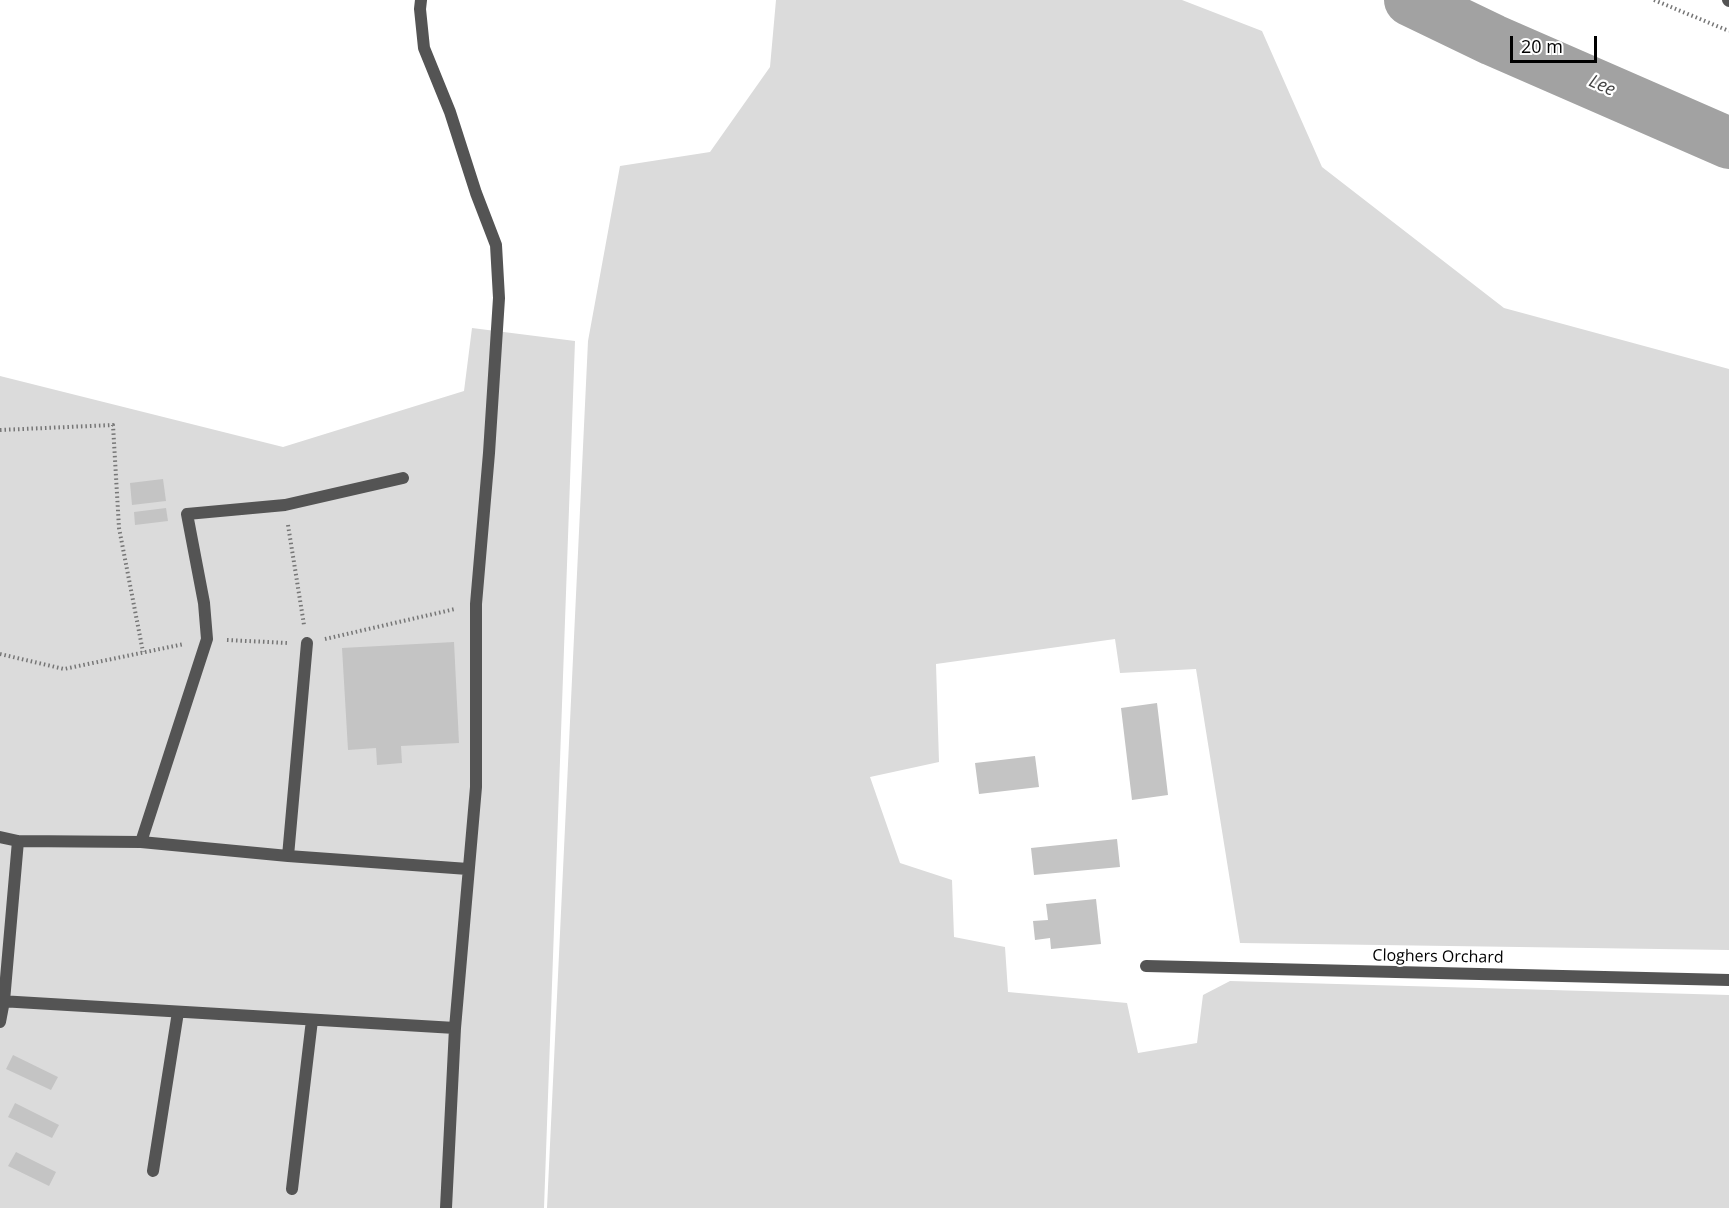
<!DOCTYPE html>
<html>
<head>
<meta charset="utf-8">
<style>
  body { margin:0 }
  #map { position:relative; width:1729px; height:1208px; overflow:hidden; background:#fff; font-family:"Open Sans",sans-serif }
  canvas { display:block }
  .scale { position:absolute; left:1510px; top:36px; width:87px; height:27px; box-sizing:border-box; border:3px solid #000; border-top:0; padding-left:8px; font-size:18px; line-height:21px; white-space:nowrap; color:#000; -webkit-text-stroke:4px #fff; paint-order:stroke }
</style>
</head>
<body>
<div id="map">
<canvas width="1729" height="1208"></canvas>
<div class="scale">20 m</div>
</div>
<script>
const ctx = document.querySelector('canvas').getContext('2d');
ctx.lineJoin = 'round';
function fill(path, color) { ctx.fillStyle = color; ctx.fill(path, 'evenodd'); }
const poly = rows => new Path2D(rows.map(r => 'M' + r).join(''));
function stroke(path, color, width, dash) { ctx.strokeStyle = color; ctx.lineWidth = width; ctx.lineCap = dash ? 'butt' : 'round'; ctx.setLineDash(dash || []); ctx.stroke(path); }
function drawText(font, color, halo, rows, align = 'center') {
  ctx.font = font + ' "Open Sans",sans-serif'; ctx.lineWidth = 4.5; ctx.setLineDash([]); ctx.textBaseline = 'middle'; ctx.strokeStyle = halo; ctx.fillStyle = color; for (const [text, x, y, turn = 0] of rows) {
    ctx.save(); ctx.translate(x, y); ctx.rotate((+turn || 0) * Math.PI / 180); ctx.textAlign = isNaN(turn) ? turn : align; if (halo) ctx.strokeText(text, 0, 0); ctx.fillText(text, 0, 0); ctx.restore();
  }
}
fill(poly([
  [776,0,1182,0,1262,31,1322,167,1504,308,1729,369,1729,950,1240,943,1196,669,1120,673,1115,639,936,664,939,762,870,777,900,863,952,880,954,937,1005,947,1008,992,1127,1003,1138,1053,1197,1043,1203,995,1230,981,1729,995,1729,1208,547,1208,588,341,620,166,710,152,770,67],
  [472,328,575,341,544,1208,0,1208,0,376,283,447,464,391]
]), '#dbdbdb');
stroke(poly([
  [1410,0,1493,40,1729,143]
]), '#a2a2a2', 52);
fill(poly([
  [163,479,166,501,132,505,130,483],
  [166,508,168,521,135,525,134,512],
  [454,642,459,743,401,746,402,763,377,765,376,748,348,750,342,648],
  [1157,703,1168,795,1132,800,1121,708],
  [1035,756,1039,787,979,794,975,763],
  [1117,839,1120,867,1034,875,1031,848],
  [1096,899,1101,944,1051,949,1050,938,1035,940,1033,921,1048,920,1046,904],
  [13,1055,58,1077,51,1090,6,1069],
  [15,1103,59,1125,52,1138,8,1117],
  [16,1152,56,1172,49,1186,8,1166]
]), '#c4c4c4');
stroke(poly([
  [1654,0,1729,31],
  [0,430,113,425,119,528,143,652],
  [288,525,304,625],
  [325,639,455,609],
  [227,640,288,643],
  [0,654,64,669,184,644]
]), '#767676', 4, [1.5, 3]);
stroke(poly([
  [421,0,420,9,424,48,450,112,476,193,496,245,499,298,489,453,476,604,476,787,455,1028,446,1208],
  [0,837,18,841,141,842,288,856,468,869],
  [141,842,207,639,204,603,187,514,285,505,403,478],
  [288,856,307,643],
  [0,1001,455,1028],
  [0,1022,4,1001,18,841],
  [153,1171,178,1012],
  [292,1189,312,1020]
]), '#545454', 12);
stroke(poly([
  [1728,0,1729,1],
  [1146,966,1729,980]
]), '#545454', 12);
drawText('16px', '#000', '#fff', [
  ["Cloghers Orchard",1438,957,1]
]);
drawText('italic 18px', '#434343', '#fff', [
  ["Lee",1602,86,24]
]);
</script>
</body>
</html>
